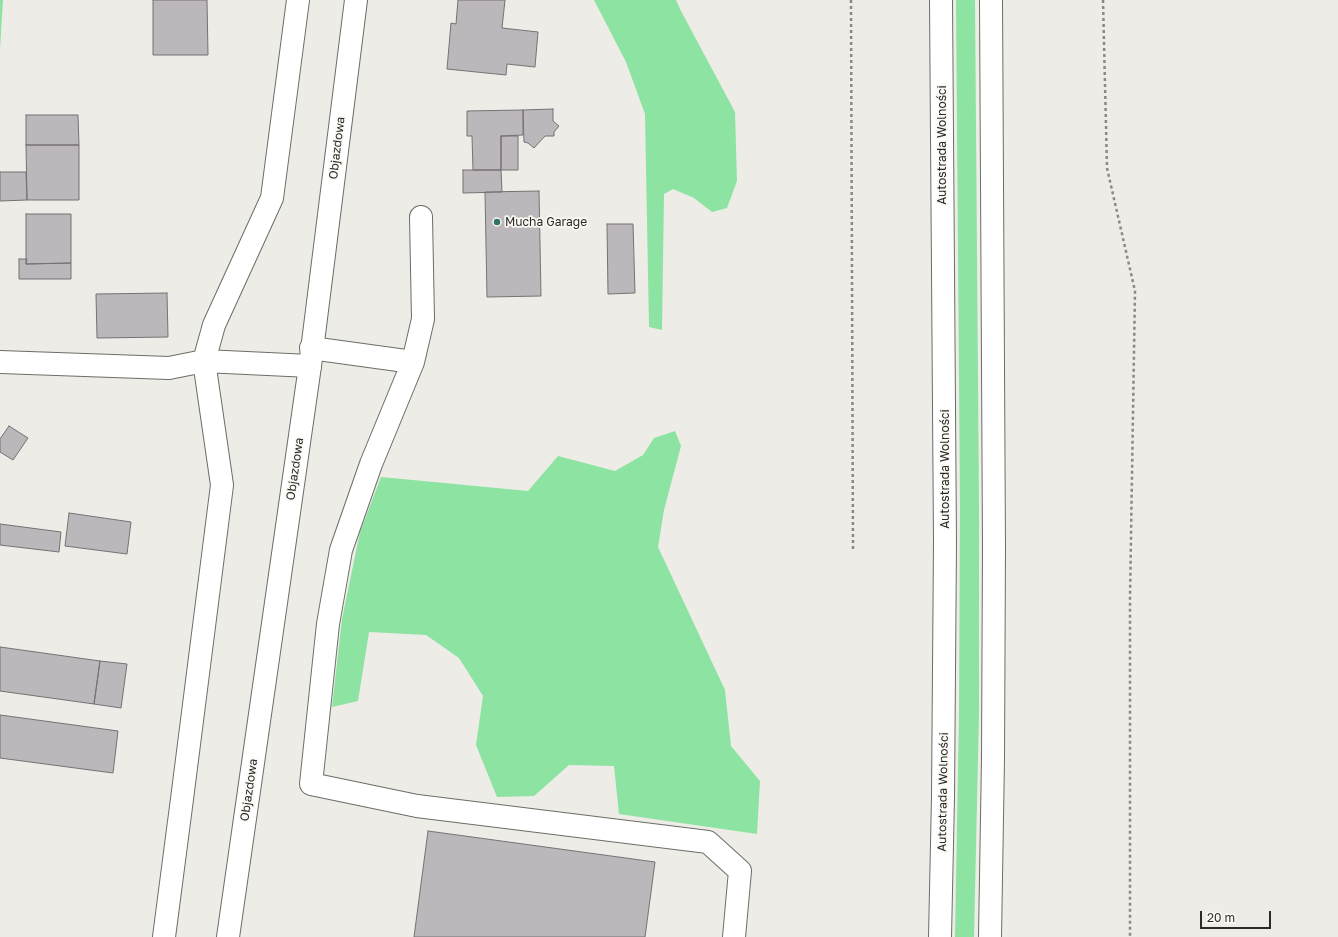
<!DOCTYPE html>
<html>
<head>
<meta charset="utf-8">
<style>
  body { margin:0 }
  #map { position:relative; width:1338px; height:937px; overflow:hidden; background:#edece6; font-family:"Golos Text",sans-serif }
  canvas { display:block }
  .scale { position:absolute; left:1200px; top:911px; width:71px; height:18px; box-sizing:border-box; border:2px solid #2b2a28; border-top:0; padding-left:5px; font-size:12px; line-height:14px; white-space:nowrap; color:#2b2a28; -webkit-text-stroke:3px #faf9f3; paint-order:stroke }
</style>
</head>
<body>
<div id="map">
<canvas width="1338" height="937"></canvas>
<div class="scale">20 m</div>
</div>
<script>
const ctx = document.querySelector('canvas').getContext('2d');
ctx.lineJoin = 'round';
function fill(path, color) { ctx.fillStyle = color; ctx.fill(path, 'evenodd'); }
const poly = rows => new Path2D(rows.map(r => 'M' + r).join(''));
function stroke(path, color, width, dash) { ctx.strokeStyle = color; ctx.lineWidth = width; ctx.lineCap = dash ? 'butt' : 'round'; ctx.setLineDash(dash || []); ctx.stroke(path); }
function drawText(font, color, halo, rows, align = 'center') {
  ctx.font = font + ' "Golos Text",sans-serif'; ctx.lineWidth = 3.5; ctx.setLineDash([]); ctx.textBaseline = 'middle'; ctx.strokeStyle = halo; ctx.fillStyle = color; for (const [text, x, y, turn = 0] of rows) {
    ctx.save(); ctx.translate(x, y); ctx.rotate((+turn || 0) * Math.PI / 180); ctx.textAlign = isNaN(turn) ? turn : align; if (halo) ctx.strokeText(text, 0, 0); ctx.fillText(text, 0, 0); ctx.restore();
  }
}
fill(poly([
  [0,0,3,0,0,49],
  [594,0,676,0,681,11,735,112,737,181,727,208,712,212,694,198,673,189,664,194,662,330,649,327,645,114,626,62],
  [956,0,975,0,979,506,979,713,974,937,955,937,959,714,960,507],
  [675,431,681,446,664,510,658,547,725,690,731,746,760,781,757,834,619,814,614,766,569,765,534,796,497,797,476,745,483,696,459,658,426,635,369,632,358,701,332,707,342,619,360,532,381,477,528,491,558,456,615,471,643,455,654,438]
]), '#8de3a2');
const building = poly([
  [153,0,207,0,208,55,153,55,153,0],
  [458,0,505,0,502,28,538,32,535,67,507,64,506,75,447,69,451,23,456,24,458,0],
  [553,109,553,121,559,126,554,132,554,136,545,136,534,148,528,143,524,142,523,110,553,109],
  [523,110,523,135,501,136,501,170,473,170,472,136,467,136,467,111,523,110],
  [26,115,78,115,79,145,26,145,26,115],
  [501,136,518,136,518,170,501,170,501,136],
  [26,145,79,145,79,200,27,200,26,145],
  [463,170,501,170,502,192,463,193,463,170],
  [0,172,26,172,27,200,0,201,0,172],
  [539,191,541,296,487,297,485,192,539,191],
  [26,214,71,214,71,263,26,264,26,214],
  [607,224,633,224,635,293,608,294,607,224],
  [19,259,27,259,26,264,71,263,71,279,19,279,19,259],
  [167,293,168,337,97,338,96,294,167,293],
  [9,426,28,438,13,460,0,452,0,439,9,426],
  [69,513,131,522,127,554,65,546,69,513],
  [0,524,61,532,59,552,0,545,0,524],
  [0,647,100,661,94,704,0,691,0,647],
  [100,661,127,664,121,708,94,704,100,661],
  [0,715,118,731,113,773,0,758,0,715],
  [428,831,655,862,645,937,414,937,428,831]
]);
fill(building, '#bcb7bb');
stroke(building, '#767174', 1);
const minor = poly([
  [311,348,413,362,371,464,341,550,328,624,311,784,417,806,708,842,740,871,734,937],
  [0,362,169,368,204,361,214,325,272,198,298,0],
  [413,362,423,319,421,217],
  [164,937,182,799,222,485,204,361,310,366]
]);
const major = poly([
  [228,937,310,366,356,0]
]);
const highway = poly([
  [940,937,943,797,945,542,941,0],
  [990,937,993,758,994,547,991,0]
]);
stroke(minor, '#6d6d67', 24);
stroke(major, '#6d6d67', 24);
stroke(highway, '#6d6d67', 24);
stroke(poly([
  [851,0,853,552],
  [1103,0,1107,168,1135,291,1130,598,1130,937]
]), '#8a8985', 2.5, [3, 3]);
stroke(minor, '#fff', 22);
stroke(major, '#fff', 22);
stroke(highway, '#fff', 22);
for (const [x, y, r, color] of [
  [497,222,4,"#317465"]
]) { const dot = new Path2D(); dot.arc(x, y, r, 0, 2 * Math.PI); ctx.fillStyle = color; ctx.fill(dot); stroke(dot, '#faf9f3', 1.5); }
drawText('12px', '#2b2a28', '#faf9f3', [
  ["Autostrada Wolności",942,145,-90],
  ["Objazdowa",337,148,-83],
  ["Objazdowa",295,469,-82],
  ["Autostrada Wolności",945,469,-90],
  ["Objazdowa",249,790,-82],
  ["Autostrada Wolności",943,792,-89]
]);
drawText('12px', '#2b2a28', '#faf9f3', [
  ["Mucha Garage",505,222]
], 'left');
</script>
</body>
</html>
